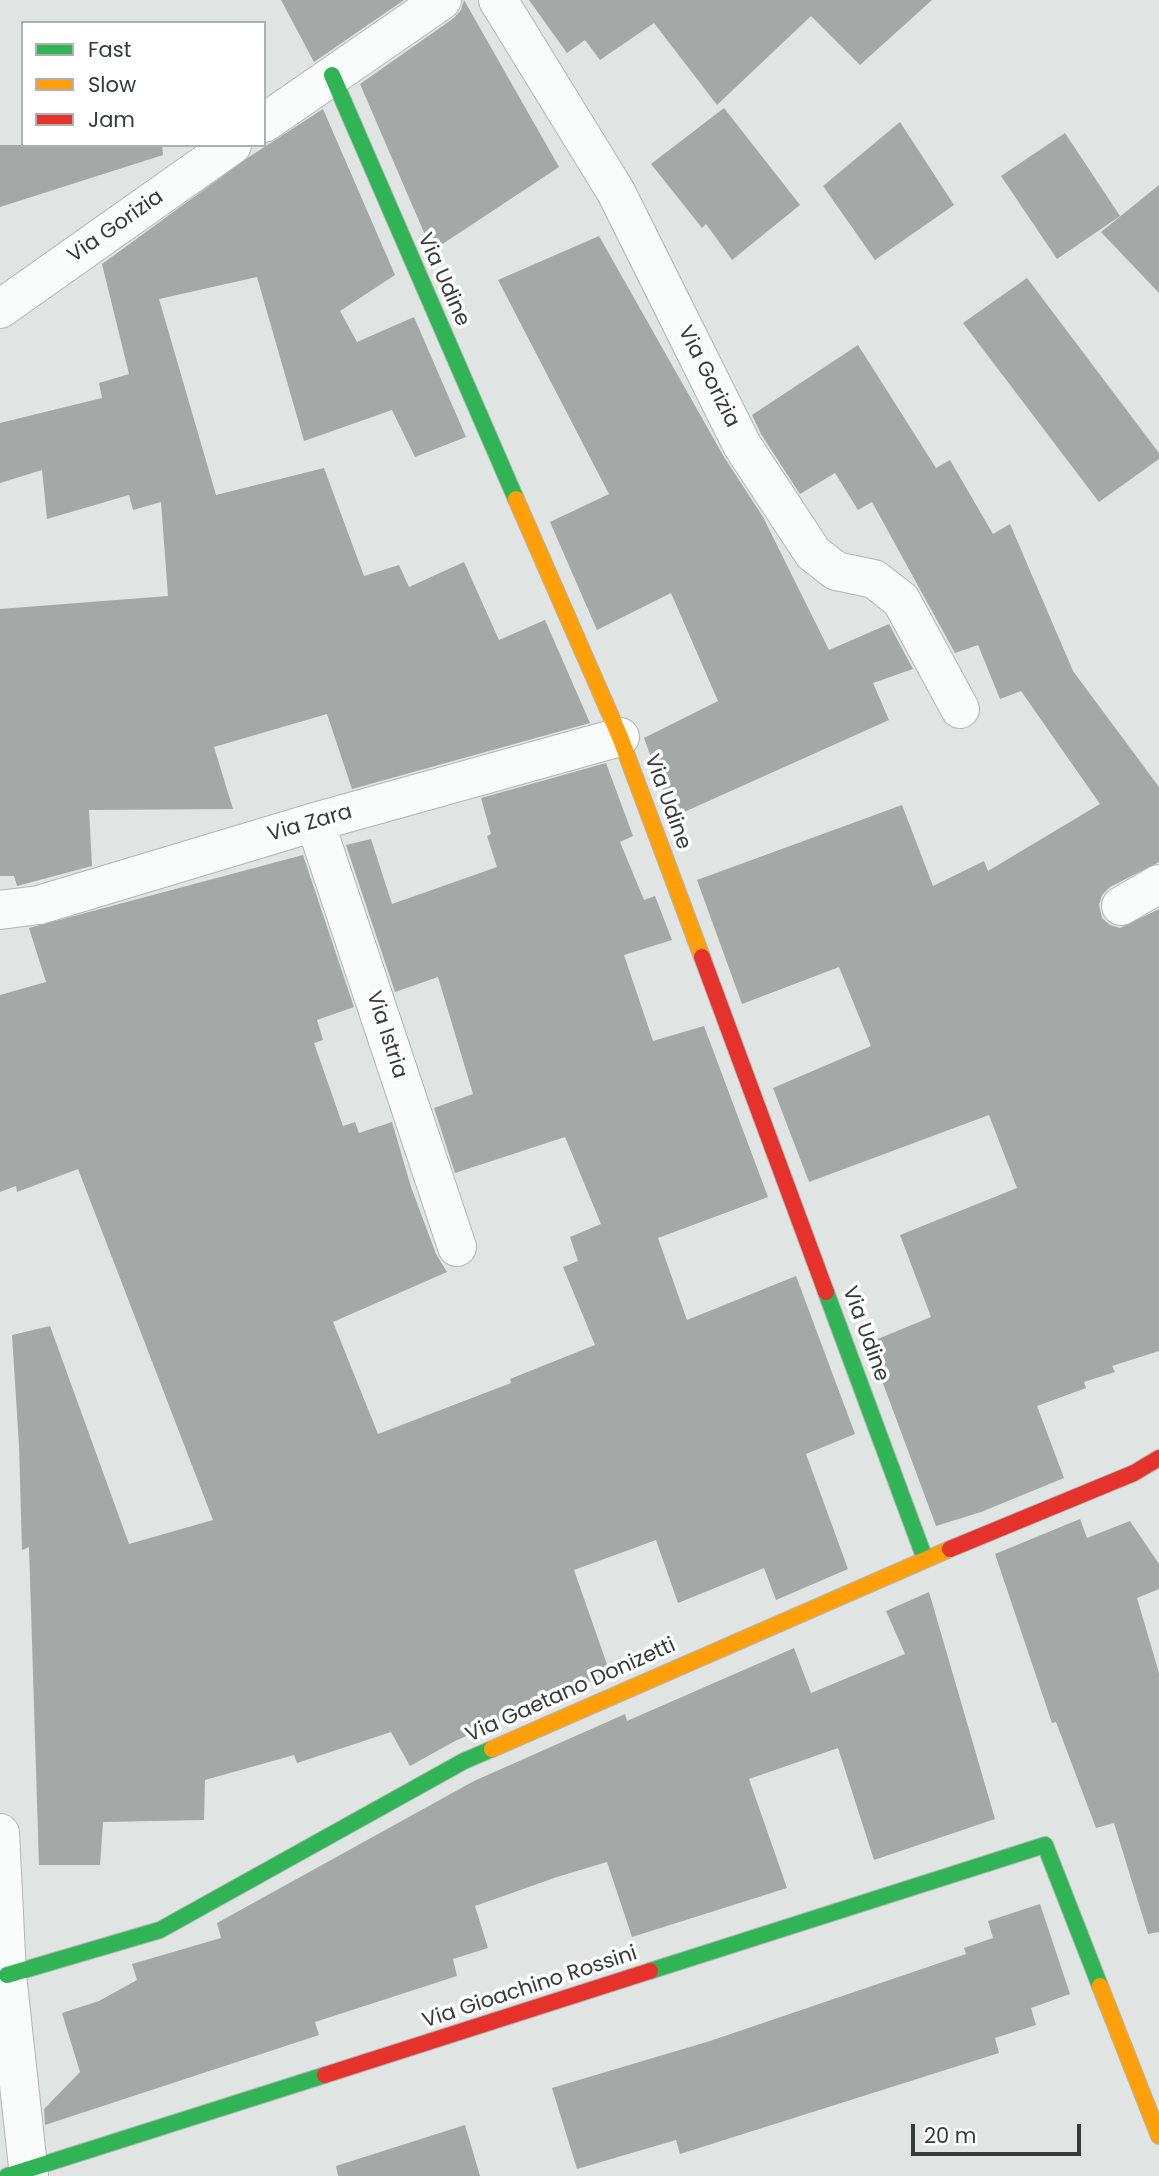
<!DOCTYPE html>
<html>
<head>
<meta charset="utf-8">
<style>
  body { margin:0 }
  #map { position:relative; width:1159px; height:2176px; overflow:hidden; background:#e0e4e2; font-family:Poppins,sans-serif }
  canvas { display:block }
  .legend { position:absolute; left:21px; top:21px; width:245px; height:126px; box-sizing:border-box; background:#fff; border:2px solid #afb0af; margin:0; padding:9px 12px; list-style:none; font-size:21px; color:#363a38 }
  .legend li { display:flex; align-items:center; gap:14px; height:35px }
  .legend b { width:35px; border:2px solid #afb0af }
  .scale { position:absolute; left:911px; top:2124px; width:170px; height:32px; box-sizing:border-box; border:4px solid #363a38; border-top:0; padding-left:9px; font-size:21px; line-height:24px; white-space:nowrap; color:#363a38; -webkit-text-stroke:5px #fff; paint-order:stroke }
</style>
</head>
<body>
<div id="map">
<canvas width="1159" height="2176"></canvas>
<ul class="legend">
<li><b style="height:9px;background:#30b455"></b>Fast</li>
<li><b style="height:9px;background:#ff9f0a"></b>Slow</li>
<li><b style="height:9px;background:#e5322d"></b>Jam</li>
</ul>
<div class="scale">20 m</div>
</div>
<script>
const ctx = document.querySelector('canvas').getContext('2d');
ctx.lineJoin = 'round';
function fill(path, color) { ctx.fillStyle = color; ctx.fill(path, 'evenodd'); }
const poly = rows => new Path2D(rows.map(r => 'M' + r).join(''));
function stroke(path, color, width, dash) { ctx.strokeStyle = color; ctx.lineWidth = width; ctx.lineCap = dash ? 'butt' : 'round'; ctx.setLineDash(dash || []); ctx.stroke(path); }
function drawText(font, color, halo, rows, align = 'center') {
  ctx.font = font + ' Poppins,sans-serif'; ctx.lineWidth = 7; ctx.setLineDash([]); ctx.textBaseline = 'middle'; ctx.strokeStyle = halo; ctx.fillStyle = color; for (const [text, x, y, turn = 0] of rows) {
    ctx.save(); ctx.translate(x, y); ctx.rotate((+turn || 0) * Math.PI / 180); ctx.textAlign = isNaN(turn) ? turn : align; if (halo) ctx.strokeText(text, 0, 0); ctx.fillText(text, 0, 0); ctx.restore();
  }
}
fill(poly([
  [281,0,404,0,314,62],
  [464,0,559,167,432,251,360,84,454,18,461,10],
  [529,0,932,0,860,65,811,16,717,105,654,23,600,60,585,40,567,53],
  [724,108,800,205,732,260,706,224,702,228,651,164],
  [323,109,395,275,340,311,357,342,414,317,466,437,415,457,392,410,304,441,257,277,159,299,216,495,324,468,364,576,399,565,409,587,464,562,499,640,545,620,590,723,352,789,327,714,214,747,233,809,89,810,92,866,17,886,14,876,0,876,0,609,168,596,161,502,133,510,129,495,47,519,42,470,0,483,0,423,102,398,99,383,129,374,102,264,249,157],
  [900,122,954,205,875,260,823,186],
  [1065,133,1120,216,1057,259,1001,176],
  [0,145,162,145,163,155,0,207],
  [1159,185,1159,293,1101,232],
  [599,236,724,457,763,517,829,650,889,624,913,669,873,683,889,720,673,817,644,738,718,701,671,593,597,630,550,522,609,494,498,280],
  [1027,278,1159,453,1159,459,1099,502,963,323],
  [858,345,936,468,950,460,993,534,1010,524,1073,671,1159,787,1159,862,1110,887,1102,895,1099,905,1102,918,1110,925,1120,928,1159,909,1159,1351,1112,1366,1115,1372,1084,1382,1086,1388,1037,1406,1064,1478,981,1512,936,1526,868,1343,931,1317,900,1235,1017,1188,989,1115,809,1182,773,1088,871,1046,839,967,742,1004,697,880,902,805,933,886,984,861,988,871,1100,804,1021,691,1000,699,978,645,955,653,872,502,858,510,835,473,800,494,761,434,752,415],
  [606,763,633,836,620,842,644,900,655,896,672,940,624,955,653,1041,704,1026,768,1197,658,1238,687,1320,796,1276,855,1434,806,1454,848,1569,776,1600,764,1568,678,1603,656,1540,574,1570,610,1673,455,1741,410,1766,391,1732,297,1763,294,1755,205,1780,204,1820,103,1822,100,1865,39,1865,29,1547,22,1550,19,1445,12,1335,50,1326,129,1544,213,1520,78,1169,17,1192,16,1186,0,1192,0,995,46,982,29,928,303,855,354,1007,317,1020,323,1040,314,1043,343,1126,355,1122,359,1133,392,1122,411,1187,436,1254,447,1272,333,1322,378,1434,511,1383,510,1379,595,1345,563,1267,578,1261,570,1237,601,1224,565,1137,455,1173,434,1108,473,1094,438,977,395,992,346,845,371,839,392,904,497,867,487,836,491,834,481,798],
  [1080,1519,1087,1538,1130,1521,1159,1564,1159,1589,1137,1598,1159,1673,1159,1932,1148,1934,1114,1823,1096,1828,1056,1722,1052,1723,995,1554],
  [929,1592,995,1819,874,1860,838,1748,749,1779,787,1888,632,1937,607,1862,557,1877,475,1906,488,1948,453,1959,457,1976,315,2022,319,2035,45,2125,44,2109,80,2072,62,2013,99,2001,137,1980,132,1964,221,1938,217,1923,474,1781,625,1714,627,1721,794,1648,811,1693,905,1654,886,1611],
  [1040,1904,1070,1994,1031,2008,1036,2025,995,2038,999,2053,680,2154,676,2140,577,2169,552,2088,710,2041,966,1954,964,1948,993,1938,988,1921],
  [465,2125,480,2176,338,2176,336,2166]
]), '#a4a8a6');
const street = poly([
  [498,0,616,192,742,445,813,553,836,571,874,579,901,600,960,709],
  [264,123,442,0],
  [0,309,232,145],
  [315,822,457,1247],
  [1121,906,1159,884],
  [0,910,39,905,315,822,620,737],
  [0,1833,7,1975,29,2176]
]);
const fast = poly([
  [332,75,516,499],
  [826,1292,925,1559],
  [650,1971,1045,1845,1100,1986],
  [7,1975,160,1930,464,1761,492,1749],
  [7,2176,325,2075]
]);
const slow = poly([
  [516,499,620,737,702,957],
  [492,1749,950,1549],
  [1100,1986,1159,2136]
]);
const jam = poly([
  [702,957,826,1292],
  [950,1549,1134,1473,1159,1458],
  [325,2075,650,1971]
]);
stroke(street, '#b1b5b3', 40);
stroke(fast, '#b1b5b3', 18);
stroke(slow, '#b1b5b3', 18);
stroke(jam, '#b1b5b3', 18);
stroke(street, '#fafbfb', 38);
stroke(fast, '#30b455', 16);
stroke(slow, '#ff9f0a', 16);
stroke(jam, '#e5322d', 16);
drawText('21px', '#363a38', '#fff', [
  ["Via Gorizia",116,227,-35],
  ["Via Udine",443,280,66],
  ["Via Gorizia",708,377,63],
  ["Via Udine",667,802,70],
  ["Via Zara",310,824,-16],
  ["Via Istria",386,1035,72],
  ["Via Udine",865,1334,70],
  ["Via Gaetano Donizetti",571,1691,-24],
  ["Via Gioachino Rossini",530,1988,-18]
]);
</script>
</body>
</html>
